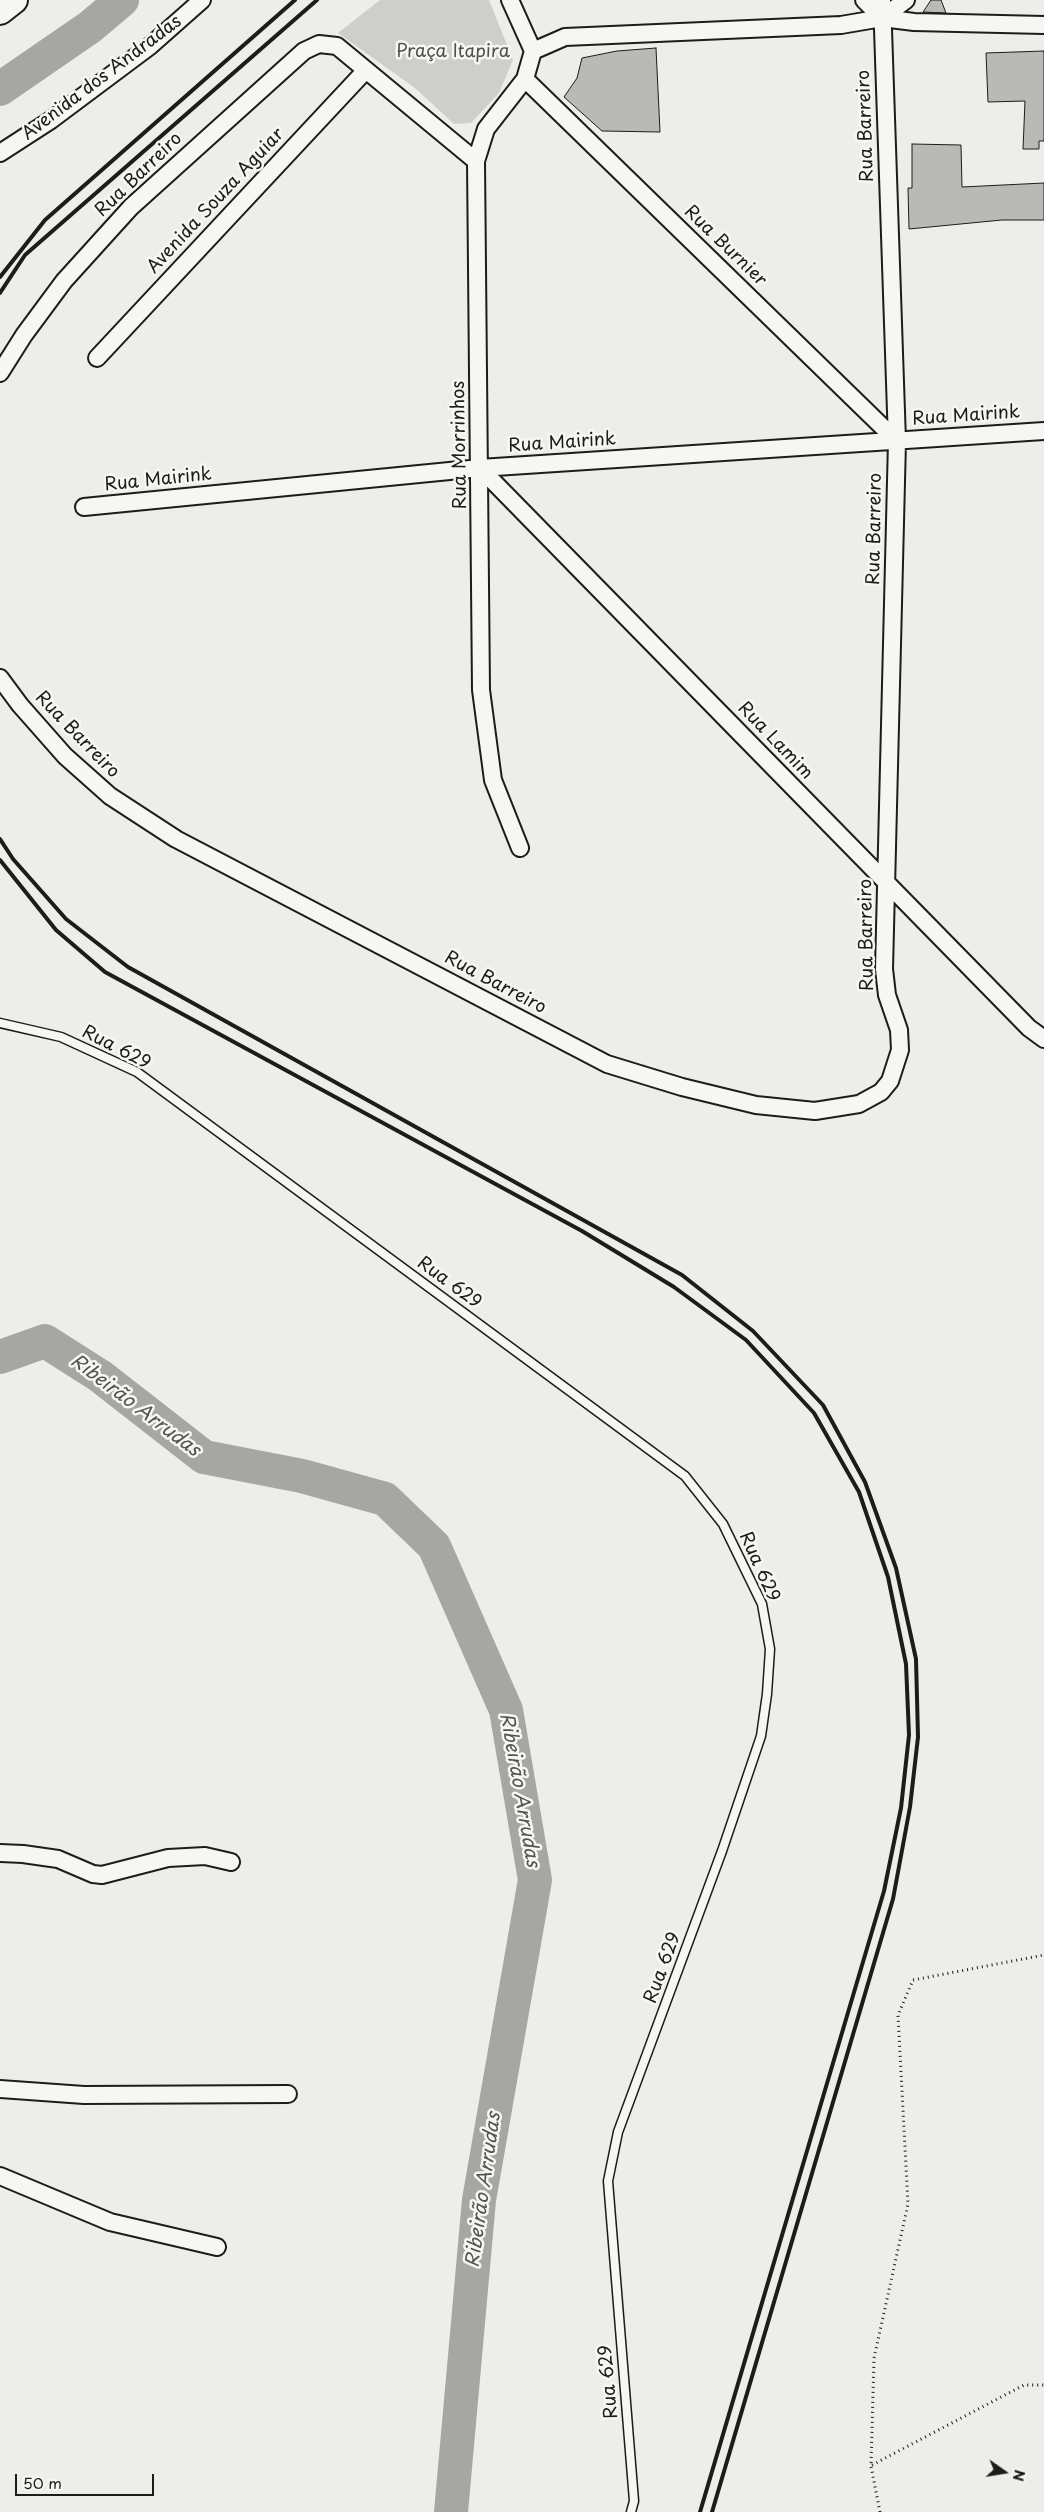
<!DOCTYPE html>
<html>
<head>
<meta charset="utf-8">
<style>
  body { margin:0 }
  #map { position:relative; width:1044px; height:2512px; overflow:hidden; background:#edede9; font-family:"Playpen Sans",sans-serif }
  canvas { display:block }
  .north { position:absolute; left:979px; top:2447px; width:50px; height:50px; -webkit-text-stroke:4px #f6f6f2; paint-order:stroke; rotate:103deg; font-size:14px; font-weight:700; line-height:20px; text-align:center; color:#1c1c1c }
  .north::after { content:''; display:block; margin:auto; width:18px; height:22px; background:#1c1c1c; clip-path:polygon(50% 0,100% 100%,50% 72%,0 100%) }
  .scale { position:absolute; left:15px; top:2474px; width:139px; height:22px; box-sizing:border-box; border:2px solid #1c1c1c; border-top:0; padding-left:6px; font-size:15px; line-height:18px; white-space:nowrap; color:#1c1c1c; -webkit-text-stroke:4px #f6f6f2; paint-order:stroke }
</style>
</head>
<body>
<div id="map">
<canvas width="1044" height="2512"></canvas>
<div class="north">N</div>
<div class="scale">50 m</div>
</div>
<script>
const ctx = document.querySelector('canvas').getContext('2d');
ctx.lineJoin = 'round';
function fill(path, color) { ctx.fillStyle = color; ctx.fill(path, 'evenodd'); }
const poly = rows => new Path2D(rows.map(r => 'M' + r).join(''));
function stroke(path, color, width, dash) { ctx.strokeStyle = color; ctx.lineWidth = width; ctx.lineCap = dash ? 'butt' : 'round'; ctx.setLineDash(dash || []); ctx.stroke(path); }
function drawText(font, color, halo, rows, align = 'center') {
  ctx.font = font + ' "Playpen Sans",sans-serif'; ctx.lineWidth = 5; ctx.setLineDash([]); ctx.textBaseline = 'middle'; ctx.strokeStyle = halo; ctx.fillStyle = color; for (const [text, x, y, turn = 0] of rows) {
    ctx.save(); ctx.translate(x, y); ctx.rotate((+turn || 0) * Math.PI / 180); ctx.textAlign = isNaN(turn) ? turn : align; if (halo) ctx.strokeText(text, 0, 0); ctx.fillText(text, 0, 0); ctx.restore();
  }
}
fill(poly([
  [380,0,489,0,513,60,499,93,471,123,454,124,415,88,338,33]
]), '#cececb');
stroke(poly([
  [0,89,90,27,122,0],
  [0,1357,45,1341,100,1376,204,1457,302,1476,385,1499,434,1546,506,1710,535,1880,479,2200,451,2512]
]), '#a6a6a3', 34);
const building = poly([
  [931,0,941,0,946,13,923,12,931,0],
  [656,48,660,132,602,131,564,97,577,78,582,58,617,51,656,48],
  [1044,51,1044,141,1039,141,1039,149,1023,149,1025,101,988,102,986,53,1044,51],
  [912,144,961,145,962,187,1044,183,1044,220,1002,220,909,229,908,188,912,188,912,144]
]);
fill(building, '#b9b9b6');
stroke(building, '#1c1c1c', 1);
const lane = poly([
  [0,1023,61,1037,137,1072,685,1476,723,1524,762,1604,770,1649,767,1694,761,1736,722,1851,618,2132,608,2181,634,2501,631,2512]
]);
const street = poly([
  [510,0,533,51],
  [864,0,882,18],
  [882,18,906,0],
  [533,51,565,37,841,25,882,18,914,22,1044,25],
  [525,79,897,441],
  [0,153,51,120,150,46,202,0],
  [97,358,366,70],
  [0,373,24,335,64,281,131,207,304,51,319,44,337,46,476,161],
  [480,468,1029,1028,1044,1039],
  [84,507,480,468,1044,431],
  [0,678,20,705,65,756,110,796,176,839,607,1064,682,1087,756,1105,815,1111,859,1104,881,1092,890,1081,900,1050,899,1030,887,995,884,969,897,441,882,0],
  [520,848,493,780,481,690,476,161,486,129,525,79,533,51],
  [0,1853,23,1854,58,1859,93,1874,102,1875,168,1858,205,1856,231,1862],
  [0,2089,84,2095,288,2094],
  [0,2176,110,2222,217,2247]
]);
const primary = poly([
  [0,11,14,0]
]);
stroke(lane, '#1c1c1c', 11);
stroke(street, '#1c1c1c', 20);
stroke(primary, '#1c1c1c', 30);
stroke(poly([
  [872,2465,1024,2385,1044,2385],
  [880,2512,871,2466,874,2358,908,2204,898,2015,913,1980,1044,1955]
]), '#1c1c1c', 3, [1, 4]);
stroke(lane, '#f6f6f2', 8);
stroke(street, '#f6f6f2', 16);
stroke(primary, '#f6f6f2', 26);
stroke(poly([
  [0,277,45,220,295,0],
  [0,293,25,255,317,0],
  [0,839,13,859,66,919,128,967,682,1275,753,1331,823,1405,865,1482,896,1568,916,1659,918,1737,910,1807,893,1899,712,2512],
  [0,860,56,930,105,972,582,1231,674,1287,746,1340,814,1413,859,1492,888,1577,906,1664,909,1735,901,1808,884,1891,700,2512]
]), '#1c1c1c', 4);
drawText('18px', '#515151', '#f6f6f2', [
  ["Praça Itapira",453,52]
]);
drawText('18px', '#1c1c1c', '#f6f6f2', [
  ["Avenida dos Andradas",102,78,-37],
  ["Rua Barreiro",866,126,-92],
  ["Rua Barreiro",139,175,-44],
  ["Avenida Souza Aguiar",216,201,-47],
  ["Rua Burnier",725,246,44],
  ["Rua Mairink",966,416,-4],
  ["Rua Mairink",562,443,-4],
  ["Rua Morrinhos",460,445,-91],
  ["Rua Mairink",158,480,-6],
  ["Rua Barreiro",875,529,-89],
  ["Rua Barreiro",77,735,46],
  ["Rua Lamim",775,741,46],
  ["Rua Barreiro",867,935,-91],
  ["Rua Barreiro",495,983,28],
  ["Rua 629",116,1048,27],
  ["Rua 629",449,1283,36],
  ["Rua 629",759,1567,66],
  ["Rua 629",663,1968,-70],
  ["Rua 629",609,2382,-95]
]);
drawText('italic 19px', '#535352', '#f6f6f2', [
  ["Ribeirão Arrudas",135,1406,37],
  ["Ribeirão Arrudas",519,1790,80],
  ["Ribeirão Arrudas",484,2190,-82]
]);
</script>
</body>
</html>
